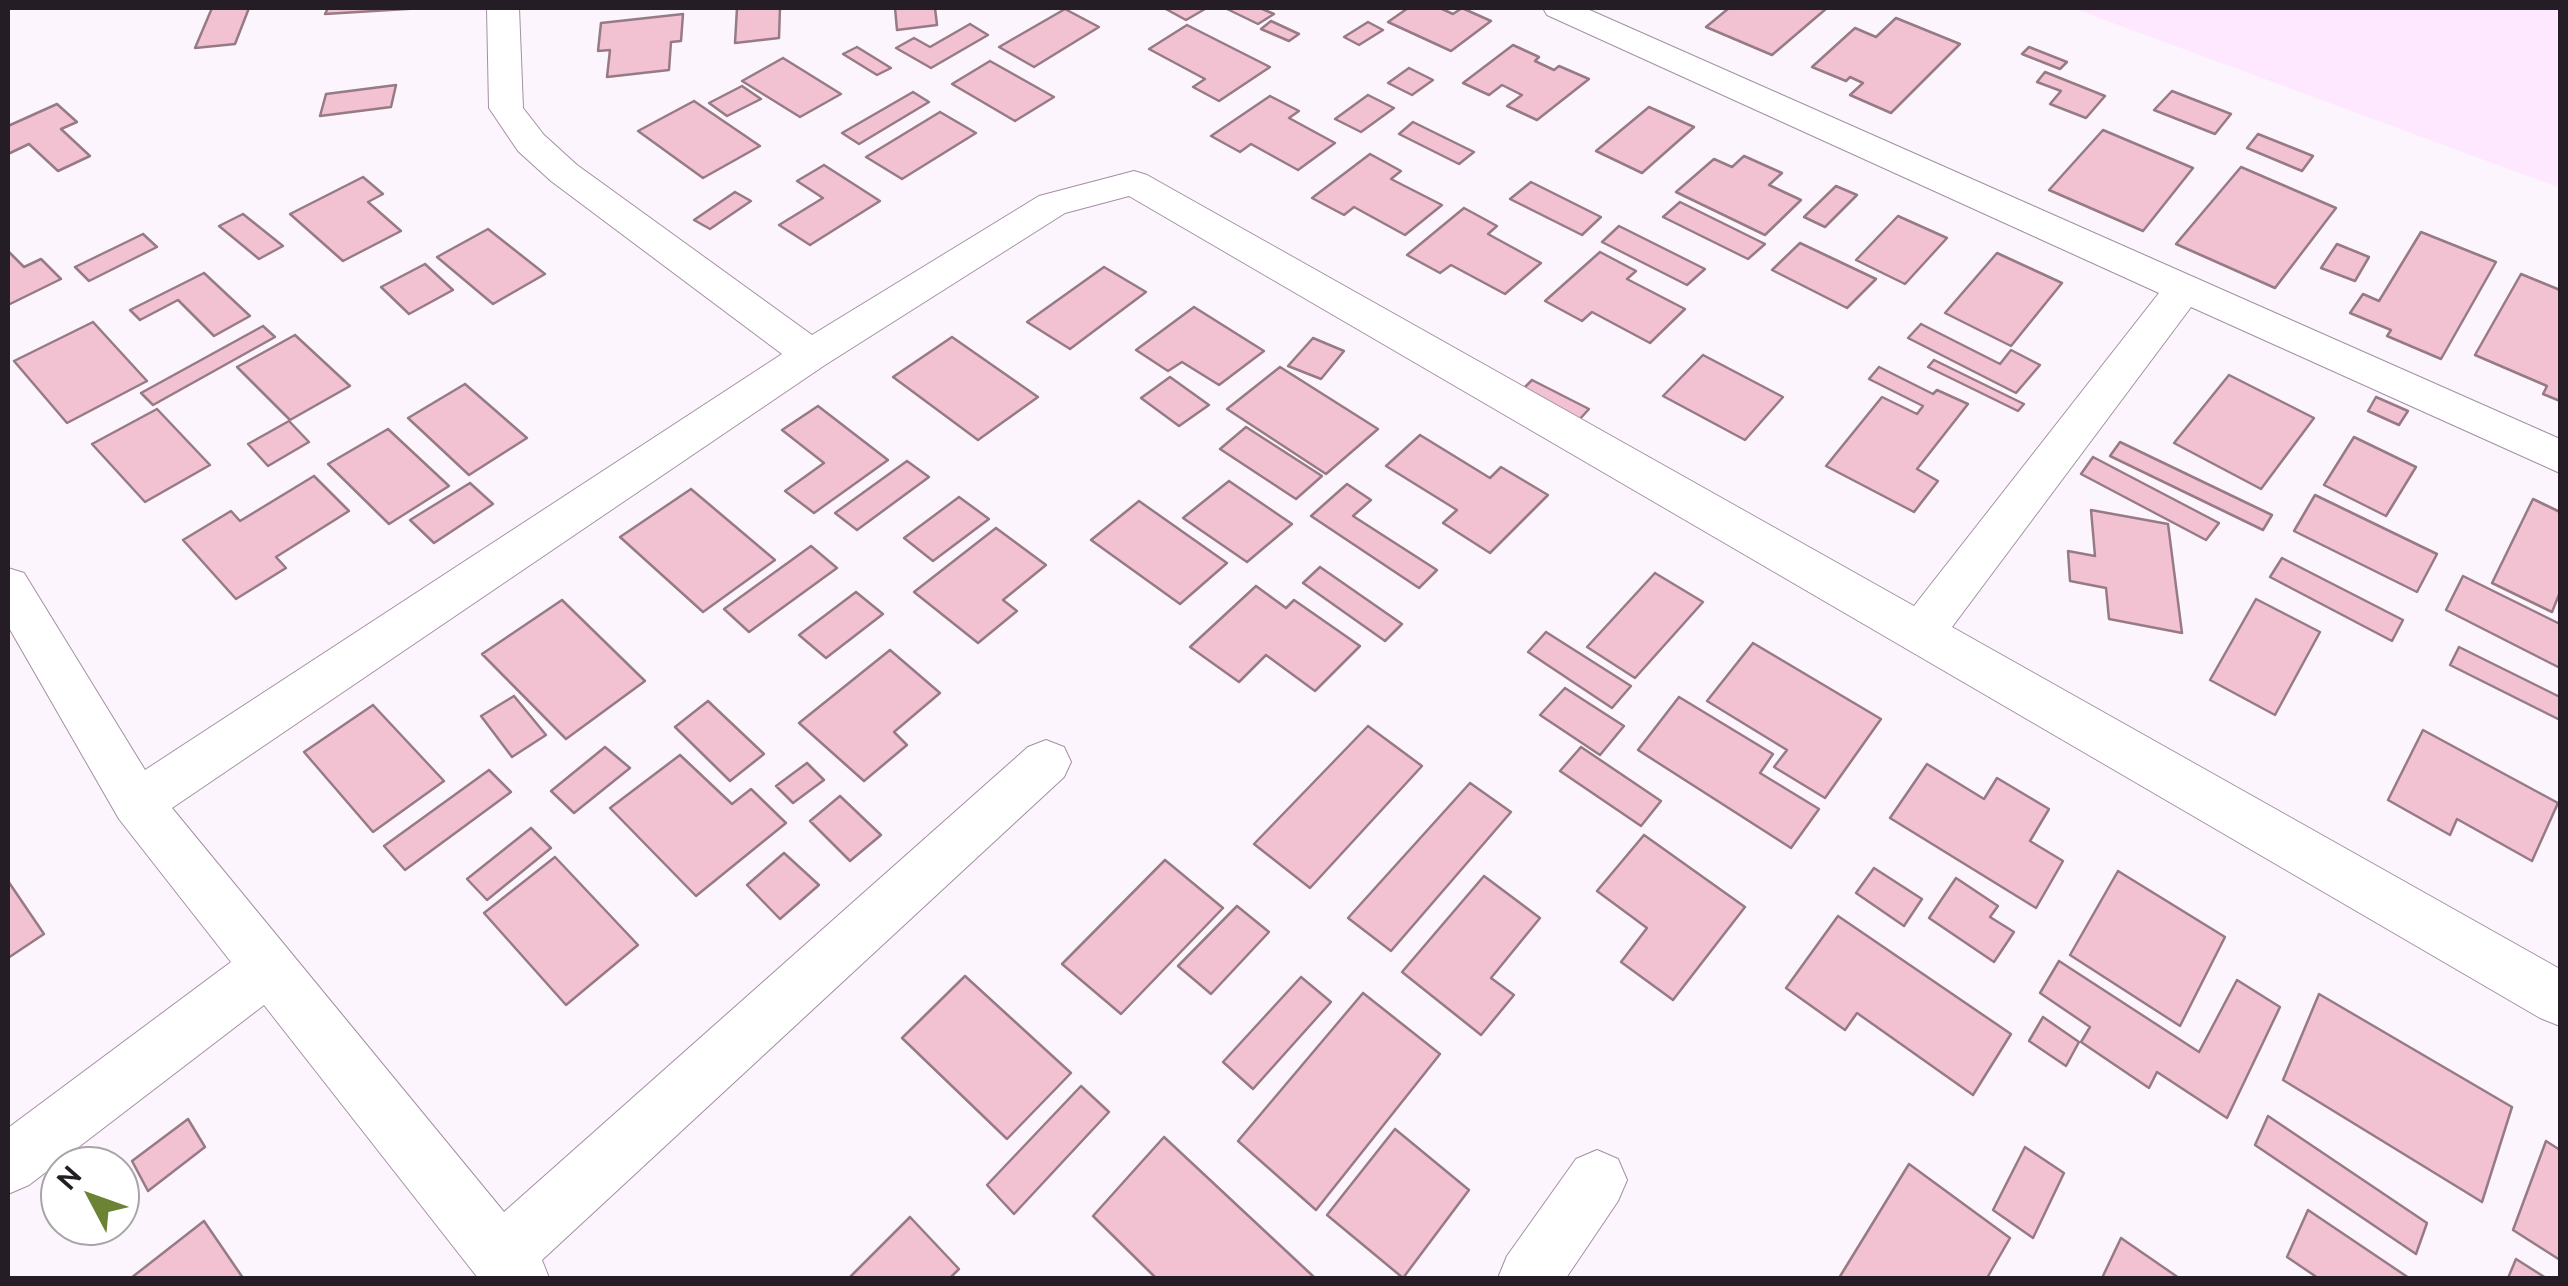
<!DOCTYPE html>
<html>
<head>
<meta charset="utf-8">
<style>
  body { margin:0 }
  #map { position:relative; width:2568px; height:1286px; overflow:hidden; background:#fdf5fe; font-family:Ubuntu,sans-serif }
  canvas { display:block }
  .frame { position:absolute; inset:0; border:10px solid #251d25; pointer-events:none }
  .north { position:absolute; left:40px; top:1146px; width:100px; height:100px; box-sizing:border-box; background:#fff; border:2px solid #a8a5a8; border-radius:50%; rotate:311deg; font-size:28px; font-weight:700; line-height:40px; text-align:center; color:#251d25 }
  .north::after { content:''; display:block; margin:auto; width:35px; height:45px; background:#6c8335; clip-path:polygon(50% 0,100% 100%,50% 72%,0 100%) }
</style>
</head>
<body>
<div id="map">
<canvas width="2568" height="1286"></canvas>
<div class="frame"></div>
<div class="north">N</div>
</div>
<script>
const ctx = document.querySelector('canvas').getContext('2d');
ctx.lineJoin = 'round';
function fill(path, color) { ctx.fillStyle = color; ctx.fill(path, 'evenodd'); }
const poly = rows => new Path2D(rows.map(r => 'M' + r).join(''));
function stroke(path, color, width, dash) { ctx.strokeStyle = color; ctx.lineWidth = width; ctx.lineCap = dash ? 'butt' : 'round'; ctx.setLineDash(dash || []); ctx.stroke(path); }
fill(poly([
  [2072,8,2560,8,2560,188]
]), '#fee8ff');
const building = poly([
  [212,8,249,8,235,44,195,48,212,8],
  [328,8,423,8,325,14,328,8],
  [737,8,780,8,779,38,735,43,737,8],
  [895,8,935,8,937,25,897,30,895,8],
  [1164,8,1202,8,1205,9,1186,20,1164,8],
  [1225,8,1260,8,1274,14,1258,24,1225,8],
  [1408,8,1440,8,1453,14,1462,8,1491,21,1451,51,1388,22,1408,8],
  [1729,8,1827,8,1772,55,1706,27,1729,8],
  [1065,9,1099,27,1034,67,999,47,1065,9],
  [683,14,681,41,671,42,669,70,607,77,610,50,598,51,601,23,683,14],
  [1896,18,1960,44,1891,113,1850,95,1863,83,1850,77,1846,81,1812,67,1855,28,1876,37,1896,18],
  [1271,21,1299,34,1289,41,1261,29,1271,21],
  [1368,22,1383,30,1359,45,1344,37,1368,22],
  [970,24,988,35,931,68,896,48,914,38,930,47,970,24],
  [1187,25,1270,67,1219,101,1193,87,1205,79,1149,49,1187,25],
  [1513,45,1539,57,1535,61,1554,70,1559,66,1589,79,1537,120,1507,106,1522,95,1502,85,1489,95,1463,83,1513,45],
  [857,47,891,68,877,75,843,54,857,47],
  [2029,47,2067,62,2060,69,2022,54,2029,47],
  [783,58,841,94,800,117,742,81,783,58],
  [990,61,1054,97,1015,121,952,84,990,61],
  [1409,68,1433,80,1412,95,1388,83,1409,68],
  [2045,72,2105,96,2086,118,2050,104,2061,91,2037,82,2045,72],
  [396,85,391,107,320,116,326,94,396,85],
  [742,86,761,99,727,116,709,103,742,86],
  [2172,91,2231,114,2215,134,2154,110,2172,91],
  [913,92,929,102,859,144,842,133,913,92],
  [1368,95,1394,108,1361,132,1335,119,1368,95],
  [1270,96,1299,111,1289,118,1335,143,1298,170,1251,144,1240,152,1211,136,1270,96],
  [694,101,760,146,703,178,638,131,694,101],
  [57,104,77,122,61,129,90,156,58,171,29,144,8,154,8,126,57,104],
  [1649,107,1694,127,1642,173,1596,151,1649,107],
  [940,112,976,133,902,179,866,157,940,112],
  [1413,122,1474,152,1459,164,1399,134,1413,122],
  [2103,130,2193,168,2143,231,2049,190,2103,130],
  [2258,134,2313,156,2302,171,2247,148,2258,134],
  [1370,154,1401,171,1391,179,1442,205,1405,235,1354,207,1344,215,1312,198,1370,154],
  [1744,156,1782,173,1769,185,1801,200,1765,235,1676,192,1714,159,1732,167,1744,156],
  [824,165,880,201,810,245,779,225,823,198,797,181,824,165],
  [2241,167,2336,208,2275,288,2176,244,2241,167],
  [363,177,383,194,368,202,401,231,343,261,290,214,363,177],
  [1531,182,1601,217,1582,235,1510,199,1531,182],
  [1836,186,1857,195,1825,227,1804,217,1836,186],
  [735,192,751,201,710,229,694,220,735,192],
  [1680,202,1765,244,1748,259,1663,217,1680,202],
  [1464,208,1497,226,1488,234,1541,263,1505,294,1451,265,1440,273,1407,255,1464,208],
  [243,214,283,246,259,259,219,226,243,214],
  [1898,216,1947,238,1905,284,1856,260,1898,216],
  [1619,226,1705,269,1687,285,1602,242,1619,226],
  [488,229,545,274,493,304,437,257,488,229],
  [2421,232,2496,262,2441,359,2387,336,2391,330,2350,313,2363,294,2379,301,2421,232],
  [143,234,157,247,89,281,75,267,143,234],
  [1800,243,1876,279,1847,308,1772,270,1800,243],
  [2337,244,2369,257,2355,281,2321,268,2337,244],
  [8,251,24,267,41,259,61,279,8,305,8,251],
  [1600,252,1636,271,1627,279,1685,309,1650,343,1592,312,1582,321,1545,301,1600,252],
  [1997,253,2062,283,2011,346,1945,313,1997,253],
  [425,264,453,290,409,314,381,287,425,264],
  [1104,267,1146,292,1070,349,1027,322,1104,267],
  [204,273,250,316,214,336,178,300,140,320,130,310,204,273],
  [2521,274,2560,290,2560,401,2543,394,2547,386,2475,355,2521,274],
  [1194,307,1264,351,1219,385,1182,362,1168,371,1136,350,1194,307],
  [93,322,147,381,67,423,14,361,93,322],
  [1921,324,2000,364,2011,350,2040,365,2016,393,1908,338,1921,324],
  [263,326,275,337,153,405,141,393,263,326],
  [295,335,350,386,290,420,237,367,295,335],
  [952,337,1038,397,978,440,893,377,952,337],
  [1313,338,1344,351,1321,379,1288,366,1313,338],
  [1703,355,1783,397,1745,440,1663,396,1703,355],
  [1934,360,2024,404,2018,411,1928,367,1934,360],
  [1280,367,1378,429,1326,474,1227,409,1280,367],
  [1879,367,1933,394,1937,390,1968,404,1917,469,1938,481,1914,512,1826,466,1882,397,1917,414,1923,406,1869,379,1879,367],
  [2229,375,2314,418,2261,489,2174,443,2229,375],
  [1170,377,1209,405,1179,426,1141,398,1170,377],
  [1532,380,1589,409,1579,420,1522,390,1532,380],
  [465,384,527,438,469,475,408,418,465,384],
  [2376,397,2408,411,2399,425,2368,411,2376,397],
  [818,406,888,460,814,513,785,491,824,463,782,430,818,406],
  [157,409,210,465,145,502,92,444,157,409],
  [289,421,309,442,268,466,248,444,289,421],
  [1246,427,1322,476,1296,499,1220,449,1246,427],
  [388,429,449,486,389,524,328,464,388,429],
  [1420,435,1490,478,1501,467,1548,495,1490,553,1443,523,1457,510,1386,466,1420,435],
  [2354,437,2416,467,2386,516,2324,485,2354,437],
  [2120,442,2272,515,2263,530,2110,456,2120,442],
  [2093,457,2219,523,2206,540,2081,474,2093,457],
  [907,461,929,477,857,530,835,513,907,461],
  [314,476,349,511,276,557,286,568,236,599,183,540,231,511,240,521,314,476],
  [1229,481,1292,524,1247,562,1183,518,1229,481],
  [470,483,493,504,434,543,410,520,470,483],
  [1347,484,1371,500,1353,516,1437,570,1419,588,1311,516,1347,484],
  [691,489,775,560,703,612,620,537,691,489],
  [2315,495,2437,554,2417,592,2294,531,2315,495],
  [959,497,989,519,933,561,904,538,959,497],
  [2533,499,2560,512,2560,592,2552,612,2492,583,2533,499],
  [1139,501,1227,563,1180,604,1091,540,1139,501],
  [2091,510,2168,524,2182,633,2109,619,2106,588,2070,581,2068,551,2095,556,2091,510],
  [996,528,1046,565,1003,600,1017,611,978,643,914,592,996,528],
  [811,546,837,568,749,632,724,609,811,546],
  [2282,558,2403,620,2392,641,2270,577,2282,558],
  [1320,567,1402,624,1385,641,1303,583,1320,567],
  [1655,573,1703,602,1635,678,1587,647,1655,573],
  [2463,576,2560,624,2560,668,2446,610,2463,576],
  [1256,586,1286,608,1294,600,1360,646,1315,691,1266,655,1239,682,1190,647,1256,586],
  [856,592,883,614,826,658,799,635,856,592],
  [2256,599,2320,632,2275,715,2210,680,2256,599],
  [562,600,645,681,566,739,482,654,562,600],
  [1546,632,1631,686,1612,708,1528,652,1546,632],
  [1753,643,1881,719,1825,798,1774,767,1787,750,1707,701,1753,643],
  [2459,647,2560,697,2560,720,2450,665,2459,647],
  [890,650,940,693,894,732,907,745,864,781,799,723,890,650],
  [1565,688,1624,726,1600,755,1540,715,1565,688],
  [514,696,546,735,512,757,481,716,514,696],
  [1679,697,1773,754,1760,773,1819,809,1791,848,1638,750,1679,697],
  [708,701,764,754,730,781,675,727,708,701],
  [373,705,444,781,373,832,304,752,373,705],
  [1368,726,1422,766,1310,888,1254,844,1368,726],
  [2423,730,2558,803,2532,861,2457,819,2450,835,2388,800,2423,730],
  [605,747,630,768,574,813,551,791,605,747],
  [1581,747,1661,801,1641,826,1560,771,1581,747],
  [680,755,732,804,751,789,786,823,696,896,610,808,680,755],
  [807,763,824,780,793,803,776,786,807,763],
  [1927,764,1984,799,1997,778,2049,809,2030,841,2063,861,2036,908,1890,818,1927,764],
  [489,770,511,792,405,870,384,846,489,770],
  [1470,783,1511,812,1391,951,1348,918,1470,783],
  [840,796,881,835,850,861,810,821,840,796],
  [531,828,551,848,487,900,467,879,531,828],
  [1644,835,1745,907,1673,1000,1621,962,1647,928,1597,891,1644,835],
  [784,853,819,885,780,919,747,885,784,853],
  [555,857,638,945,566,1005,484,913,555,857],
  [1165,860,1223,908,1121,1014,1062,964,1165,860],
  [1874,868,1922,899,1904,926,1856,893,1874,868],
  [2118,871,2225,937,2180,1026,2070,955,2118,871],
  [1484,876,1540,918,1491,978,1514,995,1481,1035,1402,972,1484,876],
  [1956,878,1998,906,1990,917,2014,932,1994,962,1929,918,1956,878],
  [8,881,44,934,8,958,8,881],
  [1237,906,1269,932,1211,994,1178,966,1237,906],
  [1838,916,2011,1034,1973,1095,1857,1013,1845,1030,1786,988,1838,916],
  [2059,961,2199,1052,2237,980,2280,1007,2227,1118,2157,1072,2149,1088,2081,1042,2090,1027,2040,993,2059,961],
  [965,976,1071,1073,1007,1139,902,1038,965,976],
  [1301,977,1331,1002,1253,1089,1223,1062,1301,977],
  [1363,993,1440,1054,1316,1210,1238,1141,1363,993],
  [2319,994,2512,1107,2482,1202,2283,1080,2319,994],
  [2043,1017,2079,1042,2066,1066,2029,1041,2043,1017],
  [1081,1086,1109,1112,1014,1214,987,1185,1081,1086],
  [2268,1116,2427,1223,2416,1254,2255,1145,2268,1116],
  [188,1119,205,1147,148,1191,132,1161,188,1119],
  [1395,1129,1469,1190,1403,1278,1327,1215,1395,1129],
  [1164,1137,1315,1278,1156,1278,1093,1216,1164,1137],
  [2546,1141,2560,1150,2560,1260,2513,1230,2546,1141],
  [2025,1147,2064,1173,2033,1238,1993,1210,2025,1147],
  [1909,1164,2010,1238,1987,1278,1839,1278,1909,1164],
  [2308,1210,2409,1278,2318,1278,2287,1257,2308,1210],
  [910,1217,959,1269,950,1278,849,1278,910,1217],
  [204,1221,243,1278,131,1278,204,1221],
  [2121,1238,2179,1278,2102,1278,2121,1238],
  [2516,1259,2546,1278,2508,1278,2516,1259]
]);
fill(building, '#f2c1d2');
stroke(building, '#977b84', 2.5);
const street = poly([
  [487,8,519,8,523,108,544,135,577,165,812,335,1039,196,1134,171,1147,175,1914,606,2159,293,1547,15,1543,8,1585,8,2560,439,2560,473,2191,307,1952,627,2560,969,2560,1026,2540,1018,1129,196,1065,213,825,365,172,808,504,1212,1028,747,1046,740,1064,747,1071,762,1064,777,542,1260,549,1278,478,1278,264,1005,29,1185,8,1194,8,1128,231,962,119,819,8,626,8,568,24,573,145,770,782,354,551,181,518,151,489,108,487,8],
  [1597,1150,1618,1159,1627,1180,1618,1201,1566,1278,1498,1278,1507,1256,1576,1159,1597,1150]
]);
stroke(street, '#a38fa4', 2);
fill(street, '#fff');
</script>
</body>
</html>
